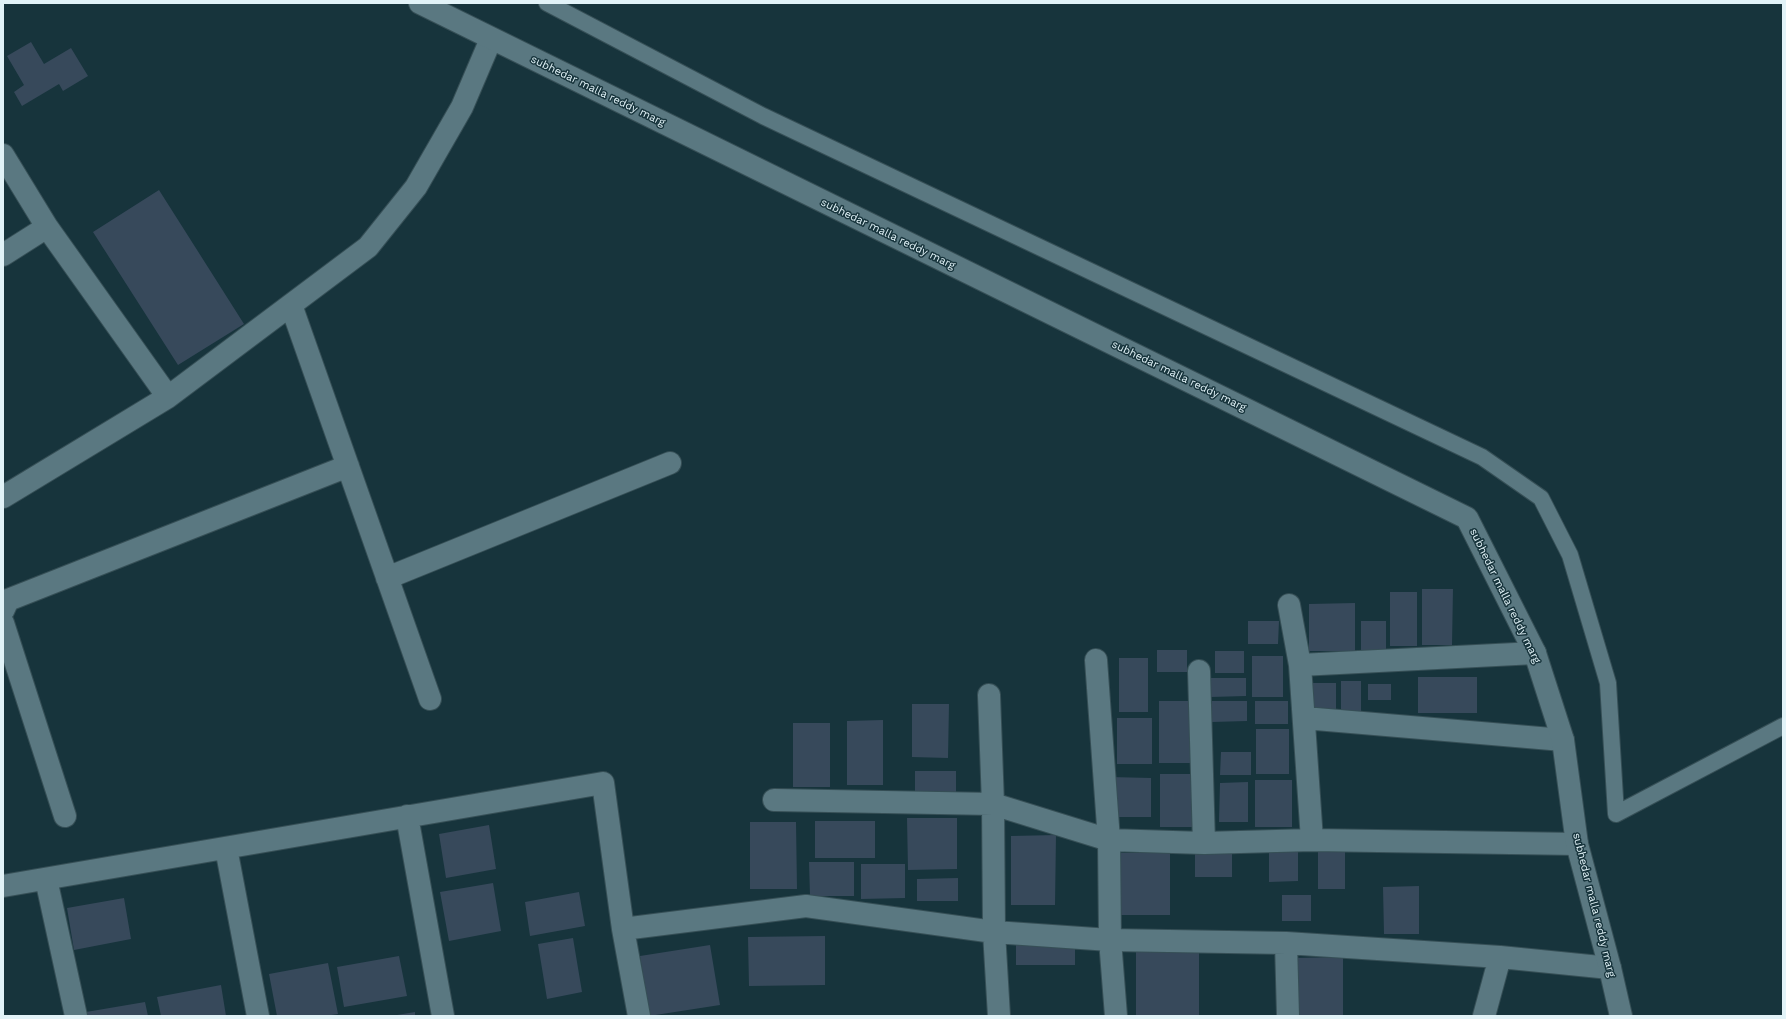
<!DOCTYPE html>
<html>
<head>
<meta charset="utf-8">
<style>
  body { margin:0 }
  #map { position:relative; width:1786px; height:1019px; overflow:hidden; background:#17343c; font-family:"Work Sans",sans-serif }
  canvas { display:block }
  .frame { position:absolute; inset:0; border:4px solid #e2f3f8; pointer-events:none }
</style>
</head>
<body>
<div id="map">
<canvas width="1786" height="1019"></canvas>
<div class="frame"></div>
</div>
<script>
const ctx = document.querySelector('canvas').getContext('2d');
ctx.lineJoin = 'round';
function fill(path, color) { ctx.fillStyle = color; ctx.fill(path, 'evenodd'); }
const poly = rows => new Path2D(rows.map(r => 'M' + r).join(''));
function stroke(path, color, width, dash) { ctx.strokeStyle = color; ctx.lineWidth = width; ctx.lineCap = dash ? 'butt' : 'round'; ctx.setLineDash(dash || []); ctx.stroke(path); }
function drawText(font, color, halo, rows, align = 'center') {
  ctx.font = font + ' "Work Sans",sans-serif'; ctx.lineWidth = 3; ctx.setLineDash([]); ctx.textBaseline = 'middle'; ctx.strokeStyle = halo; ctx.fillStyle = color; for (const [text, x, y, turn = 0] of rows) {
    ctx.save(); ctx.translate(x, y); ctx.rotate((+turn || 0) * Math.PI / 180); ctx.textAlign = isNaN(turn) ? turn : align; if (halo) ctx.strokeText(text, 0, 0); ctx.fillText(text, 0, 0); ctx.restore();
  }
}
fill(poly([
  [31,42,44,64,71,48,88,76,63,91,59,84,22,106,14,92,24,85,7,56],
  [159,190,244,324,178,365,93,232],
  [1422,589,1453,589,1452,645,1422,645],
  [1390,592,1417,592,1417,646,1390,646],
  [1355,603,1355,651,1309,651,1309,604],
  [1248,621,1279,621,1278,644,1248,644],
  [1361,621,1386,621,1386,650,1361,651],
  [1157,650,1187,650,1187,672,1157,672],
  [1215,651,1244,651,1244,673,1215,673],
  [1252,656,1283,656,1283,697,1252,697],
  [1119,658,1148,658,1148,712,1119,712],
  [1418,677,1477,677,1477,713,1418,713],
  [1211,678,1246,678,1246,696,1211,697],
  [1341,681,1361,681,1361,718,1341,718],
  [1308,683,1336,683,1336,717,1308,717],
  [1368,684,1391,684,1391,700,1368,700],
  [1159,701,1194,701,1194,763,1159,763],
  [1212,701,1247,701,1247,721,1212,722],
  [1255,701,1288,701,1288,724,1255,724],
  [912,704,949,704,948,758,912,757],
  [1117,718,1152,718,1152,764,1117,764],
  [883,720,883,785,847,785,847,721],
  [793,723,830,723,830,787,793,787],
  [1256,729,1289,729,1289,774,1256,774],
  [1221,752,1251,752,1251,775,1220,775],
  [915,771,956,771,956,796,915,796],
  [1160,774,1194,774,1194,827,1160,827],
  [1110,777,1151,778,1151,817,1110,817],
  [1255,780,1292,780,1292,827,1255,827],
  [1248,782,1248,822,1219,822,1220,783],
  [907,818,957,818,957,869,908,870],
  [815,821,875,821,875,858,815,858],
  [750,822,796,822,797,889,750,889],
  [489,825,496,869,446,878,439,834],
  [1056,835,1055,905,1011,905,1011,836],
  [1298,847,1298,881,1269,882,1269,848],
  [1318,850,1345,850,1345,889,1318,889],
  [1195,851,1232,851,1232,877,1195,877],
  [1117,853,1170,853,1170,915,1116,915],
  [809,862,854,862,854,896,810,896],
  [861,864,905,864,905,898,861,899],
  [958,878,958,901,917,901,917,879],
  [493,883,501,931,449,941,440,892],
  [1419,886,1419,934,1384,934,1383,887],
  [579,892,585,926,530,936,525,902],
  [1282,895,1311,895,1311,921,1282,921],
  [124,898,131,939,74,950,67,908],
  [825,936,825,985,749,986,748,937],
  [573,938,582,992,547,999,538,944],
  [1016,943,1075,943,1075,965,1016,965],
  [710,945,720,1005,649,1016,640,956],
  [1199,950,1199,1016,1136,1016,1136,951],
  [399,956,407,996,344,1007,337,967],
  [1343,957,1343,1016,1292,1016,1292,958],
  [328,963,338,1014,325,1016,277,1016,269,974],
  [221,985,226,1016,161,1016,157,997],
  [145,1002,148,1016,87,1016,86,1012],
  [415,1012,415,1016,397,1016,397,1015]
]), '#37495b');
const lane = poly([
  [547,3,763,116,1482,457,1541,498,1570,555,1608,683,1616,814,1783,726]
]);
const street = poly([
  [3,155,47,227,168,397],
  [3,255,47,227],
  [291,305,430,699],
  [3,497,168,397,368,247,416,187,462,107,491,39],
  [387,578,670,463],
  [1289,605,1300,665,1312,840],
  [3,611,8,600,348,466],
  [3,623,65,816],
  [1096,660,1109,840,1110,940,1116,1016],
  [1300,665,1535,653],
  [1199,671,1204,843],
  [989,695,993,804,994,932,999,1016],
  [1304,718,1563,740],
  [774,800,993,804,1109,840,1204,843,1312,840,1577,844],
  [407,816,443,1016],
  [226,848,258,1016],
  [46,879,76,1016],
  [3,886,603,783,623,929,639,1016],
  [623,929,806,906,994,932,1110,940,1286,943,1500,957,1610,968],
  [1286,943,1288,1016],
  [1484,1016,1500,957]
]);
const secondary = poly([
  [420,3,1467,518,1535,653,1563,740,1577,844,1610,968,1621,1016]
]);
stroke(lane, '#364f56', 18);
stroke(street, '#364f56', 24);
stroke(secondary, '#364f56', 24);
stroke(lane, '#5a7881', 16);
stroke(street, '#5a7881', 22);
stroke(secondary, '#5a7881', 22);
drawText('11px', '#e2f3f8', '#17343c', [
  ["subhedar malla reddy marg",598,91,26],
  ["subhedar malla reddy marg",888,234,26],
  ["subhedar malla reddy marg",1179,376,26],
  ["subhedar malla reddy marg",1505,596,64],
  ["subhedar malla reddy marg",1594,905,76]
]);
</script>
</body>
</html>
